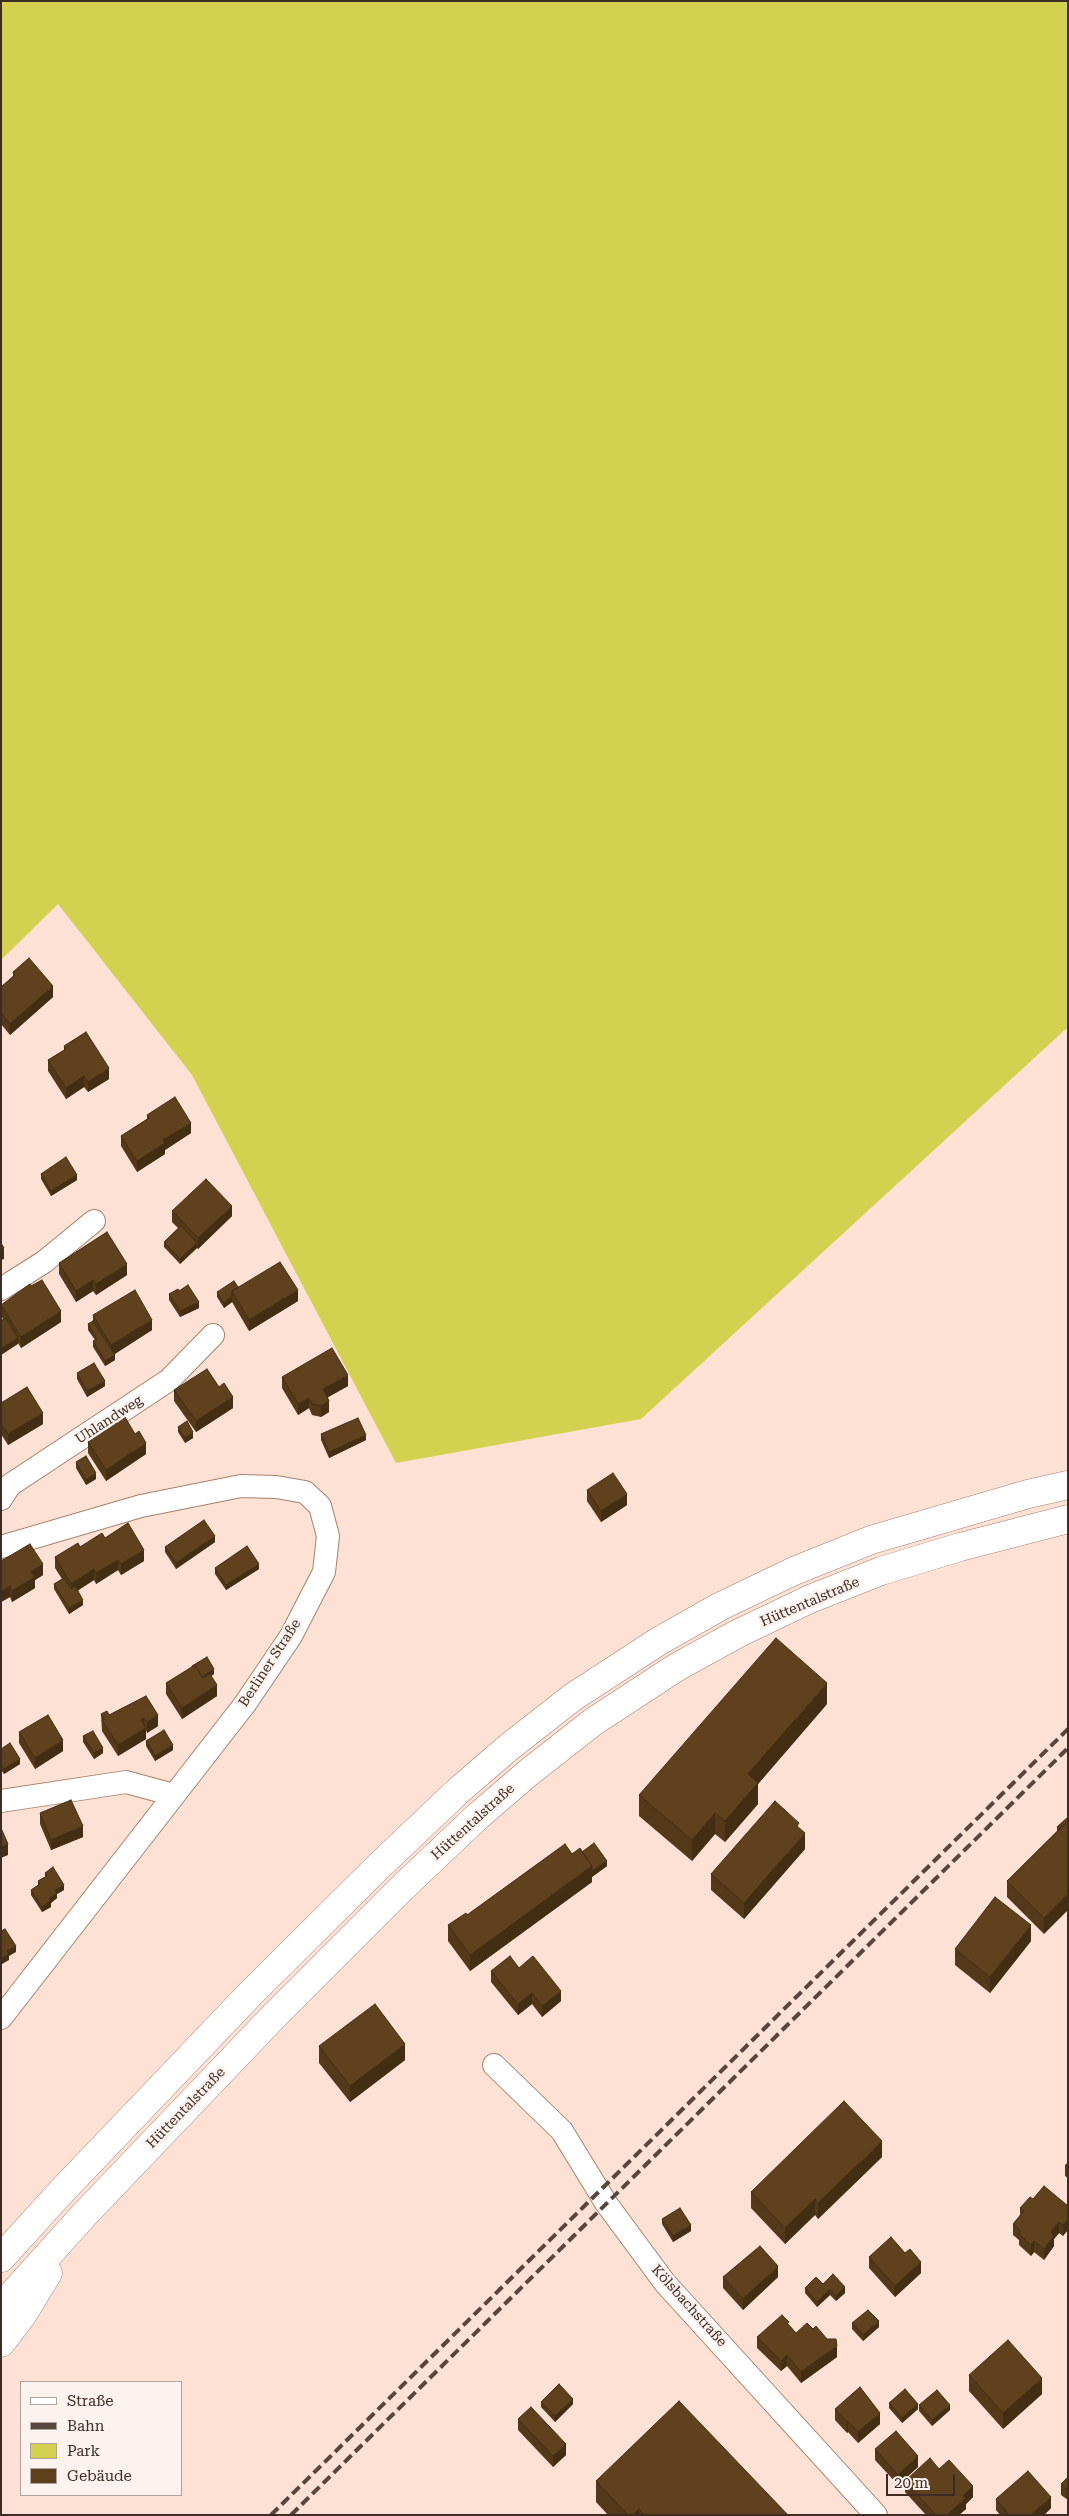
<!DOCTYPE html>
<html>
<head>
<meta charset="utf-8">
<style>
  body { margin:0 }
  #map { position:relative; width:1069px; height:2516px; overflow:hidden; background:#fce1d4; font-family:"Roboto Serif",serif }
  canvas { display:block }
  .frame { position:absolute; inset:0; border:2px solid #3d2c24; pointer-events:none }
  .legend { position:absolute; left:20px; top:2381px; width:162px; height:115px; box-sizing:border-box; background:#fcf2ee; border:1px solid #b0a39d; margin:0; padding:6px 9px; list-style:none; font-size:15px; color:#3d2c24 }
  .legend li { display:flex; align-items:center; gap:10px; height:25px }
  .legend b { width:25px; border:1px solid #b0a39d }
  .scale { position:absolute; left:886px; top:2474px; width:69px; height:22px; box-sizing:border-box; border:2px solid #3d2c24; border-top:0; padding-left:6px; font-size:15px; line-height:18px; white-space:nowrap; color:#3d2c24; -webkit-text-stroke:4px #fcf2ee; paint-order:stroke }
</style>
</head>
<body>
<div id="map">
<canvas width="1069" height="2516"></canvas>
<div class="frame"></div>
<ul class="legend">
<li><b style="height:6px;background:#fff"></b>Straße</li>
<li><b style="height:6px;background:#58463d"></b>Bahn</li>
<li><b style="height:14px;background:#d4d151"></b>Park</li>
<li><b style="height:14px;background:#60411d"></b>Gebäude</li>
</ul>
<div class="scale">20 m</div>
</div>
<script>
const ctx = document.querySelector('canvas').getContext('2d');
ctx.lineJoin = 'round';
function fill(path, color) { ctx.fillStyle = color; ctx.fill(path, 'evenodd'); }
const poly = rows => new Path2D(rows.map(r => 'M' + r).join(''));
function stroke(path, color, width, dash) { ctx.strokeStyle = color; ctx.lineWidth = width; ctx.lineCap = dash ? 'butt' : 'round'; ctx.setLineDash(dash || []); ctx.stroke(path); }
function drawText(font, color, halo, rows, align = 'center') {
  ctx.font = font + ' "Roboto Serif",serif'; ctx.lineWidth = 5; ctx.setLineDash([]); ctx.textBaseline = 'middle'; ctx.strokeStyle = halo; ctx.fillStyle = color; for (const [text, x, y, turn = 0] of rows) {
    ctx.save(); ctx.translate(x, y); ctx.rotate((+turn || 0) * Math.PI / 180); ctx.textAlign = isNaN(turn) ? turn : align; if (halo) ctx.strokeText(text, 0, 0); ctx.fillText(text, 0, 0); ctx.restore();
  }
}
fill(poly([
  [1,1,1068,1,1068,1027,641,1419,396,1463,192,1075,58,904,1,960]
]), '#d4d151');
const minor = poly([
  [1,1289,44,1262,94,1221],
  [1,1499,10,1485,169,1380,213,1335],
  [1,1547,141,1506,241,1486,276,1487,305,1492,320,1506,328,1536,324,1572,291,1636,245,1704,1,2018],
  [1,1801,126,1782,174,1795],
  [494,2065,562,2131,606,2203,665,2283,876,2515]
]);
const trunk = poly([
  [1,2258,61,2192,251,1993,380,1865,458,1791,509,1747,573,1697,659,1641,721,1606,794,1571,871,1540,1028,1494,1068,1485],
  [1,2307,84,2215,274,2016,403,1887,478,1816,528,1773,593,1722,677,1667,737,1634,810,1599,881,1571,960,1547,1068,1519],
  [1,2343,23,2314,48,2273]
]);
stroke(minor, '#a8806c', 24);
stroke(trunk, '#a8806c', 29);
stroke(minor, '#fff', 22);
stroke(trunk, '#fff', 28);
stroke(poly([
  [271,2515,1068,1729],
  [291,2515,1068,1748]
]), '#58463d', 4, [10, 5]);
fill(poly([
  [13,972,53,997,10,1035,1,1024,1,987,13,976],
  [64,1046,109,1079,88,1092,84,1087,66,1099,48,1071,48,1060,64,1050],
  [147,1115,191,1133,165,1150,165,1154,137,1172,121,1146,121,1136,147,1119],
  [41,1174,77,1180,51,1196,41,1179],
  [172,1211,232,1216,198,1249,197,1248,180,1264,164,1247,164,1242,178,1228,172,1222],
  [59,1263,127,1275,96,1295,93,1291,76,1302,59,1274],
  [238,1287,298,1301,249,1331,232,1302,224,1308,217,1297,217,1292],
  [179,1291,199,1308,180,1317,169,1300,169,1294],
  [1,1305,61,1322,21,1348,18,1343,1,1355,1,1321,3,1319,1,1316],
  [93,1315,152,1330,115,1354,115,1360,105,1366,93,1347,93,1341,95,1340,88,1330,88,1324,93,1321],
  [77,1373,105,1386,87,1397,77,1379],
  [282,1377,348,1386,328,1397,329,1412,321,1417,312,1415,309,1408,298,1415,282,1388],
  [219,1387,233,1408,196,1432,174,1401,174,1390],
  [1,1403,43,1424,8,1445,1,1434],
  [178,1427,193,1438,185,1443,178,1432],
  [321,1434,366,1440,329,1458,321,1440],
  [88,1442,146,1454,106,1481,88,1453],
  [76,1462,96,1479,86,1485,76,1468],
  [587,1490,627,1505,601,1522,587,1501],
  [105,1538,144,1561,121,1575,118,1570,96,1584,94,1580,78,1590,83,1605,69,1614,54,1589,54,1584,62,1579,55,1568,55,1557],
  [215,1542,176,1569,165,1552,165,1547],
  [1,1561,43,1575,35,1580,35,1588,12,1602,10,1597,1,1602],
  [215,1568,259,1569,226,1590,215,1574],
  [214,1674,211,1676,217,1696,182,1719,166,1694,166,1683],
  [146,1696,158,1726,147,1733,146,1730,146,1739,118,1756,102,1731,101,1714,109,1715],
  [827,1704,758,1784,758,1804,725,1842,715,1834,692,1861,639,1816,639,1795],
  [19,1732,63,1751,35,1769,19,1743],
  [83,1736,103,1753,94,1759,83,1742],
  [146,1741,173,1750,155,1761,146,1746],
  [1,1749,20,1764,4,1774,1,1770],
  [40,1813,83,1837,51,1850,40,1824],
  [1068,1817,1044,1934,1007,1897,1007,1881,1057,1831,1057,1827],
  [805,1849,744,1919,711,1890,711,1874],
  [582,1852,607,1866,592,1877,592,1882,470,1971,448,1941,448,1925,467,1915,572,1854],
  [45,1873,64,1890,57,1894,57,1898,51,1903,51,1907,42,1912,31,1895,31,1890,38,1885,38,1881,45,1877],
  [1031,1941,990,1993,955,1965,955,1949],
  [491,1971,561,2001,542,2017,532,2004,518,2015,491,1982],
  [319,2046,405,2060,350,2102,319,2063],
  [882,2157,818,2219,815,2215,785,2244,751,2208,751,2192],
  [1068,2162,1068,2178,1065,2176,1065,2165],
  [1033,2199,1068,2206,1063,2236,1059,2233,1054,2239,1054,2246,1044,2260,1034,2252,1031,2256,1019,2245,1019,2240,1013,2235,1013,2224,1020,2215,1020,2208],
  [662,2219,691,2231,673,2242,662,2224],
  [905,2253,921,2273,895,2297,869,2268,869,2257],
  [723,2277,778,2277,743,2310,723,2288],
  [823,2284,845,2293,836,2301,830,2295,817,2307,805,2293,805,2288],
  [852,2323,879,2327,863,2341,852,2329],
  [789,2325,796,2333,837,2357,801,2383,787,2366,781,2371,757,2348,757,2337],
  [969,2375,1042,2394,1003,2429,969,2391],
  [541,2402,573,2404,555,2422,541,2407],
  [889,2403,918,2409,902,2423,889,2408],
  [919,2405,950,2410,932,2426,919,2411],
  [835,2409,880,2424,858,2443,848,2432,847,2433,835,2420],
  [518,2419,566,2455,553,2467,518,2430],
  [875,2449,918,2467,898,2485,875,2460],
  [939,2469,973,2497,966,2504,966,2509,959,2515,926,2515,905,2492,905,2481],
  [1068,2477,1068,2500,1061,2495,1061,2484],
  [596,2481,788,2515,608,2515,596,2502],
  [996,2499,1051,2508,1044,2515,1000,2515,996,2510]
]), '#533819');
fill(poly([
  [53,986,53,997,10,1035,10,1024],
  [109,1068,109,1079,88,1092,88,1082],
  [84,1076,84,1087,66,1099,66,1088],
  [191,1123,191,1133,165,1150,165,1154,137,1172,137,1161,163,1140],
  [77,1175,77,1180,51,1196,51,1191],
  [232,1206,232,1216,198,1249,198,1238],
  [197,1243,197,1248,180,1264,180,1259],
  [4,1248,4,1259,1,1260,1,1249],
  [127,1264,127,1275,96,1295,96,1284],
  [93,1280,93,1291,76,1302,76,1291],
  [298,1290,298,1301,249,1331,249,1320],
  [232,1297,232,1302,224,1308,224,1303],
  [199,1302,199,1308,180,1317,180,1311],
  [61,1311,61,1322,21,1348,21,1337],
  [152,1320,152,1330,111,1356,111,1345],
  [18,1338,18,1344,1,1355,1,1349],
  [115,1355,115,1360,105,1366,105,1361],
  [348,1375,348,1386,323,1400,323,1389],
  [105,1381,105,1386,87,1397,87,1391],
  [233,1397,233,1408,196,1432,196,1421],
  [309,1398,309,1408,298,1415,298,1404],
  [329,1401,329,1412,321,1417,321,1406],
  [43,1413,43,1424,8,1445,8,1434],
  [193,1432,193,1438,185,1443,185,1438],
  [366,1435,366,1440,329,1458,329,1452],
  [146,1443,146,1454,106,1481,106,1470],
  [96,1473,96,1479,86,1485,86,1480],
  [627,1494,627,1505,601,1522,601,1511],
  [215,1536,215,1542,176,1569,176,1563],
  [144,1550,144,1561,121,1575,121,1564],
  [118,1560,118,1570,96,1584,96,1573],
  [43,1564,43,1575,35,1580,35,1588,12,1602,12,1591,31,1571],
  [259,1564,259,1569,226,1590,226,1585],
  [94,1569,94,1580,71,1595,71,1584],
  [10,1586,10,1597,1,1602,1,1592],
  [83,1600,83,1605,69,1614,69,1608],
  [214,1669,214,1674,199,1684,199,1678],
  [827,1683,827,1704,758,1784,758,1804,725,1842,725,1821,748,1774],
  [217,1685,217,1696,182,1719,182,1708],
  [158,1715,158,1726,147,1733,147,1722],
  [144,1718,144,1728,141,1720],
  [146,1728,146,1739,118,1756,118,1745],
  [63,1740,63,1751,35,1769,35,1758],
  [173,1745,173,1750,155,1761,155,1756],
  [103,1748,103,1753,94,1759,94,1753],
  [20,1759,20,1764,4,1774,4,1769],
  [715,1813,715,1834,692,1861,692,1840],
  [83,1826,83,1837,51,1850,51,1840],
  [805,1833,805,1849,744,1919,744,1903],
  [8,1844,8,1855,1,1858,1,1847],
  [607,1861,607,1866,592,1877,592,1882,470,1971,470,1955,592,1866],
  [64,1885,64,1890,57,1894,57,1898,51,1903,51,1907,42,1912,42,1907,55,1890],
  [1068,1894,1068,1910,1044,1934,1044,1918],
  [1031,1925,1031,1941,990,1993,990,1977],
  [16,1946,16,1952,9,1956,9,1960,2,1964,1,1968,1,1959,7,1951],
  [561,1991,561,2001,542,2017,542,2006],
  [532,1993,532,2004,518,2015,518,2004],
  [405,2044,405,2060,350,2102,350,2086],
  [882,2141,882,2157,818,2219,818,2203],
  [815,2199,815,2215,785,2244,785,2228],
  [1068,2219,1068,2230,1063,2236,1063,2225],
  [1059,2222,1059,2233,1054,2239,1054,2246,1044,2260,1044,2249,1051,2232],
  [691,2225,691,2231,673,2242,673,2236],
  [1034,2241,1034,2252,1031,2256,1031,2245],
  [921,2262,921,2273,895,2297,895,2286],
  [778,2266,778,2277,743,2310,743,2299],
  [845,2287,845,2293,836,2301,836,2296],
  [830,2289,830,2295,817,2307,817,2302],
  [879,2321,879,2327,863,2341,863,2335],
  [837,2346,837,2357,801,2383,801,2372],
  [787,2355,787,2366,781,2371,781,2361],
  [1042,2378,1042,2394,1003,2429,1003,2413],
  [573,2399,573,2404,555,2422,555,2416],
  [918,2404,918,2409,902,2423,902,2418],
  [950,2405,950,2410,932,2426,932,2420],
  [880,2413,880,2424,858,2443,858,2432],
  [848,2421,848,2432,847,2433,847,2422],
  [566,2444,566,2455,553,2467,553,2456],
  [918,2456,918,2467,898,2485,898,2475],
  [973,2486,973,2497,966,2504,966,2509,959,2515,947,2515,963,2496],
  [1051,2497,1051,2508,1044,2515,1031,2515],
  [639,2509,639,2515,633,2515]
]), '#432e14');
const building = poly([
  [29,958,53,986,10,1024,1,1013,1,987,15,975,13,972,29,958],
  [86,1032,109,1068,88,1082,84,1076,66,1088,48,1060,66,1049,64,1046,86,1032],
  [175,1097,191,1123,163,1140,165,1143,137,1161,121,1136,149,1118,147,1115,175,1097],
  [66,1157,77,1175,51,1191,41,1174,66,1157],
  [206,1179,232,1206,198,1238,172,1211,206,1179],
  [181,1226,197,1243,180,1259,164,1242,181,1226],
  [107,1232,127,1264,96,1284,93,1280,76,1291,59,1263,107,1232],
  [1,1243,4,1248,1,1249,1,1243],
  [280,1262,298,1290,249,1320,232,1291,280,1262],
  [42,1280,61,1311,21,1337,1,1305,30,1284,31,1286,42,1280],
  [234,1281,238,1287,232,1291,232,1297,224,1303,217,1292,234,1281],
  [188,1285,199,1302,180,1311,169,1294,178,1289,179,1291,188,1285],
  [135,1290,152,1320,111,1345,93,1315,135,1290],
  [6,1318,18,1338,1,1349,1,1321,6,1318],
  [93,1321,115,1355,105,1361,93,1341,97,1339,88,1324,93,1321],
  [332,1348,348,1375,323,1389,329,1401,321,1406,312,1404,309,1398,298,1404,282,1377,332,1348],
  [94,1363,105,1381,87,1391,77,1373,94,1363],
  [207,1369,219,1387,224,1383,233,1397,196,1421,174,1390,207,1369],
  [27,1387,43,1413,8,1434,1,1423,1,1403,27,1387],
  [125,1417,135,1434,139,1431,146,1443,106,1470,88,1442,125,1417],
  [358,1418,366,1435,329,1452,321,1434,358,1418],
  [187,1421,193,1432,185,1438,178,1427,187,1421],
  [86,1456,96,1473,86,1480,76,1462,86,1456],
  [613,1473,627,1494,601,1511,587,1490,613,1473],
  [204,1520,215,1536,176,1563,165,1547,204,1520],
  [128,1523,144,1550,121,1564,118,1560,96,1573,94,1569,71,1584,55,1557,78,1543,80,1547,102,1533,105,1538,128,1523],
  [30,1544,43,1564,31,1571,35,1577,12,1591,10,1586,1,1592,1,1561,30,1544],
  [247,1546,259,1564,226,1585,215,1568,247,1546],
  [64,1578,71,1589,75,1586,83,1600,69,1608,54,1584,64,1578],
  [776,1638,827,1683,748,1774,758,1783,725,1821,715,1813,692,1840,639,1795,776,1638],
  [207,1657,214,1669,202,1677,195,1665,192,1667,192,1666,207,1657],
  [195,1665,203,1678,210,1674,217,1685,182,1708,166,1683,195,1665],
  [146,1696,158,1715,147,1722,144,1718,141,1720,146,1728,118,1745,102,1720,104,1719,101,1714,107,1711,109,1715,146,1696],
  [48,1715,63,1740,35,1758,19,1732,48,1715],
  [164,1730,173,1745,155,1756,146,1741,164,1730],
  [93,1731,103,1748,94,1753,83,1736,93,1731],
  [10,1743,20,1759,4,1769,1,1765,1,1749,10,1743],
  [71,1800,83,1826,51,1840,40,1813,71,1800],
  [775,1801,799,1823,797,1826,805,1833,744,1903,711,1874,775,1801],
  [1068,1817,1068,1821,1059,1829,1057,1827,1068,1817],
  [1068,1821,1068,1894,1044,1918,1007,1881,1068,1821],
  [1,1828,8,1844,1,1847,1,1828],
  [594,1843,607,1861,592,1871,592,1866,582,1852,594,1843],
  [565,1844,572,1854,580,1848,592,1866,470,1955,448,1925,466,1913,467,1915,565,1844],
  [53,1867,64,1885,55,1890,57,1893,49,1899,51,1901,42,1907,31,1890,40,1884,38,1881,47,1876,45,1873,53,1867],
  [995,1897,1031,1925,990,1977,955,1949,995,1897],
  [5,1929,16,1946,7,1951,9,1954,1,1959,1,1931,5,1929],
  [510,1956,519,1968,533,1956,561,1991,542,2006,532,1993,518,2004,491,1971,510,1956],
  [375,2004,405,2044,350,2086,319,2046,375,2004],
  [844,2101,882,2141,818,2203,815,2199,785,2228,751,2192,844,2101],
  [1044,2186,1068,2206,1068,2219,1063,2225,1059,2222,1051,2232,1054,2236,1044,2249,1034,2241,1031,2245,1019,2234,1021,2231,1013,2224,1024,2211,1020,2208,1030,2197,1033,2199,1044,2186],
  [680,2208,691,2225,673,2236,662,2219,680,2208],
  [891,2237,905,2253,910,2249,921,2262,895,2286,869,2257,891,2237],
  [760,2246,778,2266,743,2299,723,2277,760,2246],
  [833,2274,845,2287,836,2296,830,2289,817,2302,805,2288,816,2277,823,2284,833,2274],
  [868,2310,879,2321,863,2335,852,2323,868,2310],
  [782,2315,789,2322,787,2323,796,2333,807,2323,813,2329,816,2326,827,2339,836,2339,837,2346,801,2372,787,2355,781,2361,757,2337,782,2315],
  [1008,2340,1042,2378,1003,2413,969,2375,1008,2340],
  [559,2384,573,2399,555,2416,541,2402,559,2384],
  [860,2387,880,2413,858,2432,848,2421,847,2422,835,2409,860,2387],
  [905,2389,918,2404,902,2418,889,2403,905,2389],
  [937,2390,950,2405,932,2420,919,2405,937,2390],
  [679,2401,788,2515,644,2515,639,2509,633,2515,628,2515,596,2481,679,2401],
  [531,2407,566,2444,553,2456,518,2419,531,2407],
  [896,2431,918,2456,898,2475,875,2449,896,2431],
  [930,2458,939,2469,949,2460,973,2486,963,2496,966,2498,947,2515,936,2515,905,2481,930,2458],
  [1028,2471,1051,2497,1031,2515,1009,2515,996,2499,1028,2471],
  [1068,2477,1068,2490,1061,2484,1068,2477]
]);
fill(building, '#60411d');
stroke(building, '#432e14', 1);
drawText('14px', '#3d2c24', '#fcf2ee', [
  ["Uhlandweg",109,1420,-33],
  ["Hüttentalstraße",810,1602,-23],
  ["Berliner Straße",270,1663,-57],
  ["Hüttentalstraße",473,1822,-42],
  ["Hüttentalstraße",186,2108,-46],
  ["Kölsbachstraße",689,2306,48]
]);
</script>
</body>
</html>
